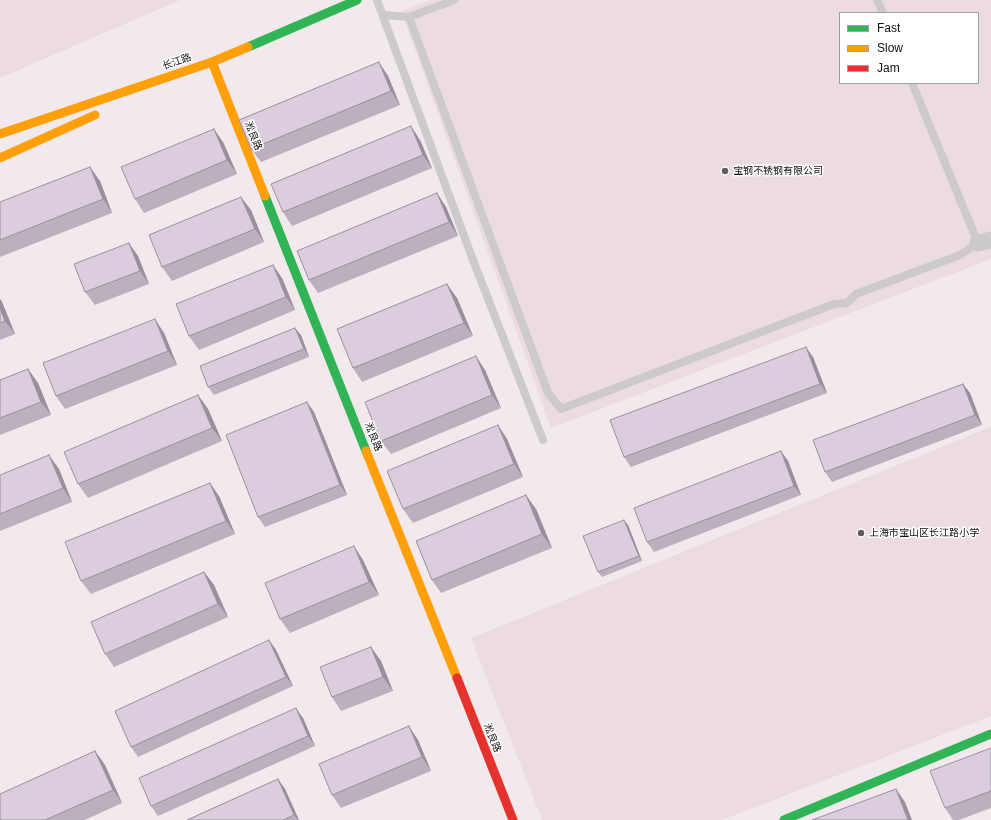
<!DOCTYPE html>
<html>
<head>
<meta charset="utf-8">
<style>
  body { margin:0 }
  #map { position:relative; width:991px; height:820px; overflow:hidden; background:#f2e9ed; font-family:Helvetica,sans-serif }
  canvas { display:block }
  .legend { position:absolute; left:839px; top:12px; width:140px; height:72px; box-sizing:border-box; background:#fff; border:1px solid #a19fa0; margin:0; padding:5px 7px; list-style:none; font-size:12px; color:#151012 }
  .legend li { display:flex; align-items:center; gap:8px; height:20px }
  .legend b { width:20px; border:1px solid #a19fa0 }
</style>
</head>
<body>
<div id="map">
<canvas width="991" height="820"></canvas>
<ul class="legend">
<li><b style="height:5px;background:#30b455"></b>Fast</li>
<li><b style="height:5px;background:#ff9f0a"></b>Slow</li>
<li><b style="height:5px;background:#e5322d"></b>Jam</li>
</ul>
</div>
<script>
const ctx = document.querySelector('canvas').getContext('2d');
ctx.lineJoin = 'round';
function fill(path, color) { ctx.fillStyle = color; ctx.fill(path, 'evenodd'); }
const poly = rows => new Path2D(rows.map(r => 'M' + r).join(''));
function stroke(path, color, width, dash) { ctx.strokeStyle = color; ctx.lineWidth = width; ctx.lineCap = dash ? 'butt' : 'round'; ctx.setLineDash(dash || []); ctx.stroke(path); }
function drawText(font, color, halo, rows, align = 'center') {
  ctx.font = font + ' Helvetica,"Noto Sans SC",sans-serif'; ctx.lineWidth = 3; ctx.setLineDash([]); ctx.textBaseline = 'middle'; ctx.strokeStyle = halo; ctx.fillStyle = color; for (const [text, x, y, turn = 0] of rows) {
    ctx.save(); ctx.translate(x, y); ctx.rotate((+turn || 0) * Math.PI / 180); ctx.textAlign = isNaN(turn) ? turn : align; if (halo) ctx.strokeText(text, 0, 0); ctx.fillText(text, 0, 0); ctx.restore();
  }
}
fill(poly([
  [0,0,180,0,0,78],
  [430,0,991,0,991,259,551,428,401,11],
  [840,13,978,13,978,83,840,83],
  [991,427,991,716,722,820,542,820,471,638]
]), '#ecdbe3');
stroke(poly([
  [377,0,473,260,543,440],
  [877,0,883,13],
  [383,15,409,17,548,393,561,409,834,304,847,303,856,294,960,255,978,243,912,83],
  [409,17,454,0]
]), '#cccacb', 8);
stroke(poly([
  [978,243,991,240]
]), '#cccacb', 17);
stroke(poly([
  [248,47,357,0],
  [265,196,366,451],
  [784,820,991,734]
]), '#30b455', 9);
stroke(poly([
  [212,62,265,196],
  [0,134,212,62,248,47],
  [0,158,95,115],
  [366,451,457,678]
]), '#ff9f0a', 9);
stroke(poly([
  [457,678,513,820]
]), '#e5322d', 9);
fill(poly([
  [388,76,400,105,261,162,251,149],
  [420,140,432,168,292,226,283,212],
  [223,142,237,174,144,213,135,199],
  [100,181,112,213,0,257,0,202],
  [437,193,446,207,458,236,318,293,309,280],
  [251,210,264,242,172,281,162,267],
  [138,256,149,284,95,305,85,292],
  [282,278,295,310,199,350,189,336],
  [457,298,473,336,362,382,353,368],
  [0,299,2,302,15,334,0,340],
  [164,333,177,365,65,409,56,396],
  [301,335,309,357,214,395,208,387],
  [813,357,827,393,631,467,624,457],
  [28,369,38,383,51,415,0,435,0,380],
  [485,370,501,408,391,454,381,441],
  [963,384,970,393,982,425,832,482,825,472],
  [198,395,208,409,222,441,88,498,78,484],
  [314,412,347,495,265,527,258,517],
  [498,425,507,439,523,477,413,523,403,509],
  [781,451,788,461,801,495,654,552,647,542],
  [59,469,72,502,0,531,0,475],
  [219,496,235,534,91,594,81,581],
  [536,509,552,548,441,593,432,580],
  [628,525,642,561,602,577,598,572],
  [363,560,379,595,290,633,280,619],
  [204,572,214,585,228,617,114,667,105,654],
  [269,640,276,650,293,686,138,757,131,747],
  [381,661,393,691,341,711,332,697],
  [303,718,315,746,158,816,151,806],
  [418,740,431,771,341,808,332,795],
  [991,748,991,808,959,820,953,820,945,808],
  [95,751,105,765,122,803,85,820,0,820],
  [278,779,285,789,299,820,187,820]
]), '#bcb0bf');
fill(poly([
  [379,62,388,76,400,105,391,91],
  [411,126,420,140,432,168,423,155],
  [214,129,223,142,237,174,227,160],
  [90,167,100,181,112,213,103,199],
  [437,193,446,207,458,236,449,222],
  [241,197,251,210,264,242,255,229],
  [129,243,138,256,149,284,140,271],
  [273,265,282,278,295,310,286,297],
  [447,284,457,298,473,336,464,323],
  [0,299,2,302,15,334,5,321,0,308],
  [155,319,164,333,177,365,168,351],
  [295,328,301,335,309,357,304,349],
  [806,347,813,357,827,393,820,384],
  [476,356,485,370,501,408,492,395],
  [28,369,38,383,51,415,41,402],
  [963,384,970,393,982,425,975,415],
  [198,395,208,409,222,441,212,428],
  [307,402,314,412,347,495,340,485],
  [498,425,507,439,523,477,514,464],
  [781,451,788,461,801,495,794,486],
  [49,455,59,469,72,502,63,488],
  [210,483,219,496,235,534,226,521],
  [526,495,536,509,552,548,542,534],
  [624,520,628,525,642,561,639,556],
  [354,546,363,560,379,595,369,582],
  [204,572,214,585,228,617,218,604],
  [269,640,276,650,293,686,286,677],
  [371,647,381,661,393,691,383,677],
  [296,708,303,718,315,746,308,736],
  [409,726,418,740,431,771,422,757],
  [95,751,105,765,122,803,113,790],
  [278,779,285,789,299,820,298,820,294,815],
  [896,789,905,802,912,820,908,820]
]), '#99909b');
const building = poly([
  [379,62,391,91,251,149,239,120,379,62],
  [411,126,423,155,283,212,271,184,411,126],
  [214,129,227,160,135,199,121,167,214,129],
  [90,167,103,199,0,240,0,202,90,167],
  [437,193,449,222,309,280,297,251,437,193],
  [241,197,255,229,162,267,149,235,241,197],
  [129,243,140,271,85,292,74,264,129,243],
  [273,265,286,297,189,336,176,304,273,265],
  [447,284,464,323,353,368,337,329,447,284],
  [0,308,5,321,0,323,0,308],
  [155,319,168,351,56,396,43,363,155,319],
  [295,328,304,349,208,387,200,366,295,328],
  [806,347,820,384,624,457,610,420,806,347],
  [476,356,492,395,381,441,365,402,476,356],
  [28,369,41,402,0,418,0,380,28,369],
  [963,384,975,415,825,472,813,440,963,384],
  [198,395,212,428,78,484,64,452,198,395],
  [307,402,340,485,258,517,226,435,307,402],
  [498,425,514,464,403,509,387,471,498,425],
  [781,451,794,486,647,542,634,508,781,451],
  [49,455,63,488,0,514,0,475,49,455],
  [210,483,226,521,81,581,65,542,210,483],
  [526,495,542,534,432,580,416,541,526,495],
  [624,520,639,556,598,572,583,536,624,520],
  [354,546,369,582,280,619,265,583,354,546],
  [204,572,218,604,105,654,91,622,204,572],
  [269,640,286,677,131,747,115,711,269,640],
  [371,647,383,677,332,697,320,667,371,647],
  [296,708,308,736,151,806,139,778,296,708],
  [409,726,422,757,332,795,319,764,409,726],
  [991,748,991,791,945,808,930,771,991,748],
  [95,751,113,790,45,820,0,820,0,794,95,751],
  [278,779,294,815,283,820,187,820,278,779],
  [896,789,908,820,812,820,896,789]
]);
fill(building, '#dbcdde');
stroke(building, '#99909b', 1);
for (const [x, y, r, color] of [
  [725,171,4,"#625c5f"],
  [861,533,4,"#625c5f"]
]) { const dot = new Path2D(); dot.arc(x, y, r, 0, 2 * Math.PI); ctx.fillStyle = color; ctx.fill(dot); stroke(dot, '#fff', 1.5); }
drawText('10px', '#151012', '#fff', [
  ["长江路",177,62,-19],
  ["淞良路",253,136,68],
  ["淞良路",373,437,68],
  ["淞良路",492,738,68]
]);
drawText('10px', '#151012', '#fff', [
  ["宝钢不锈钢有限公司",733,171],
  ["上海市宝山区长江路小学",869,533]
], 'left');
</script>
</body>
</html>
